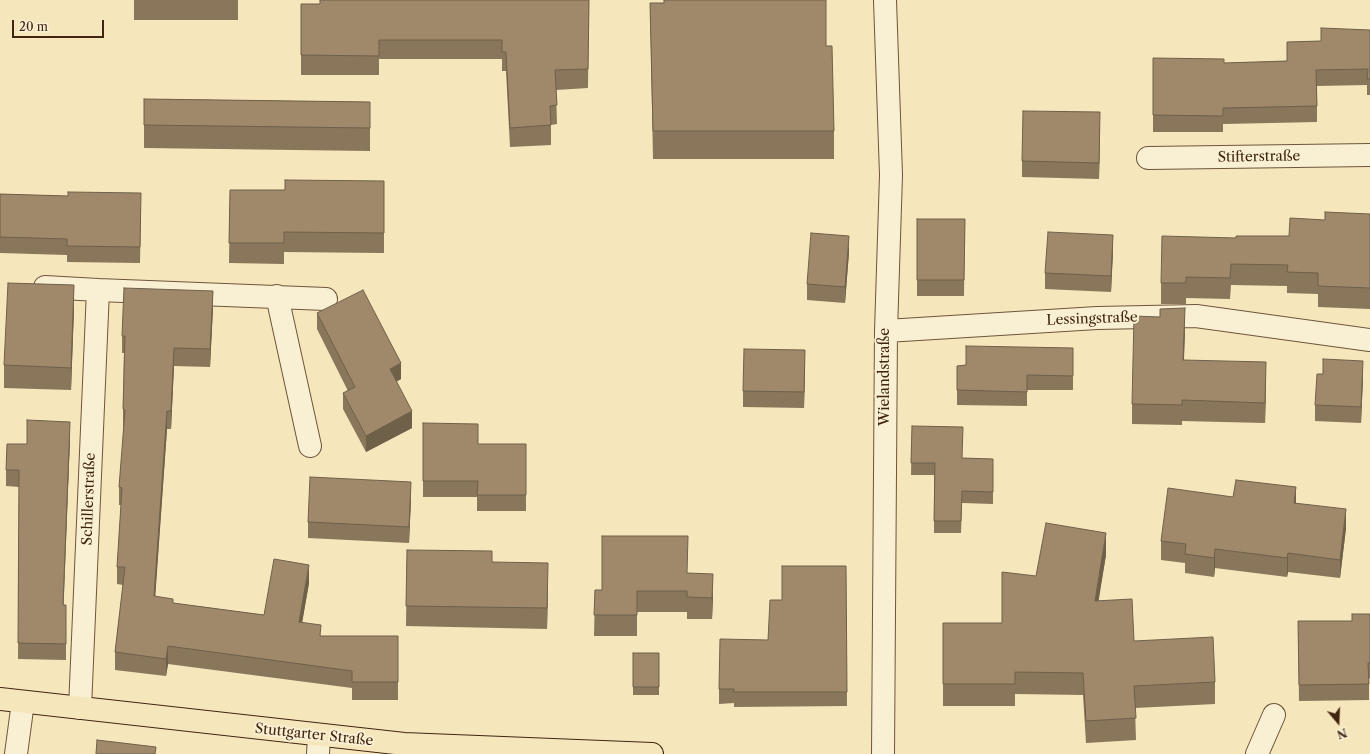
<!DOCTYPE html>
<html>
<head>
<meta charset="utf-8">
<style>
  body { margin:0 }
  #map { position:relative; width:1370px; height:754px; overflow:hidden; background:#f6e6bb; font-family:"Libre Caslon Text",serif }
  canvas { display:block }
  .north { position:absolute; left:1318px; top:702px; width:40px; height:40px; -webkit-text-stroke:3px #f9efd3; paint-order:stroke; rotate:161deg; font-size:11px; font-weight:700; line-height:16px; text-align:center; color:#412512 }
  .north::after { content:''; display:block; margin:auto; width:14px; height:18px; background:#412512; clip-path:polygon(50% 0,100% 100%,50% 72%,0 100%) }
  .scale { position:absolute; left:12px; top:20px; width:92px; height:18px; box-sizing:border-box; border:2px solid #412512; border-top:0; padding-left:5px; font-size:12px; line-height:14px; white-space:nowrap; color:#412512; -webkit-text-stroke:3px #f9efd3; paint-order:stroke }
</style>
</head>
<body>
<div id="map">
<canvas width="1370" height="754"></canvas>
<div class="north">N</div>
<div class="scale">20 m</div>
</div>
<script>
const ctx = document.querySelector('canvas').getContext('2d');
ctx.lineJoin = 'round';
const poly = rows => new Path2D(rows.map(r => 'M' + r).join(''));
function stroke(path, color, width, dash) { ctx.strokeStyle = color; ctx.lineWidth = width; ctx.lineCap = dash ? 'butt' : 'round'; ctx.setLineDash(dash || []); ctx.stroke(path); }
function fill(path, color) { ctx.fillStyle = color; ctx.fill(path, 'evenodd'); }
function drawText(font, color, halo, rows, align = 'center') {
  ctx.font = font + ' "Libre Caslon Text",serif'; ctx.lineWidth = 4; ctx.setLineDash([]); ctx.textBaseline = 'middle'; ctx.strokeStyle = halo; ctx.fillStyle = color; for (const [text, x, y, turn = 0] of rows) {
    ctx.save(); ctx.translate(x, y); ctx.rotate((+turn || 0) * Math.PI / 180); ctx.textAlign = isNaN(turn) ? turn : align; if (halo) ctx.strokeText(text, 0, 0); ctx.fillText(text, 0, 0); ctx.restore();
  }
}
const minor = poly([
  [1148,158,1370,155],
  [45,287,98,290],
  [277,296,310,446],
  [886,331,1097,318,1196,316,1370,340],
  [80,708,98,290,326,299],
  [16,754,23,702],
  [318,754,319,736],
  [883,754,886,331,891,175,885,0],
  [1257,754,1274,715]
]);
const major = poly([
  [0,699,404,744,652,754]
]);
stroke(minor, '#6e553c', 24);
stroke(major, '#412512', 24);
stroke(minor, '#f9efd3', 22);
stroke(major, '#f6e6bb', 22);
fill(poly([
  [134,0,238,0,238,20,134,20],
  [320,0,589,0,588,88,556,90,557,124,551,125,551,145,510,147,506,71,502,71,502,59,379,59,379,75,301,75,301,4,320,4],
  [650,3,664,3,826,46,834,131,834,159,653,159],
  [1370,30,1370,95,1367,95,1367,85,1317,86,1317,122,1223,124,1223,132,1153,132,1153,58,1224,63,1287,61,1287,42,1321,41],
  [144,99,370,102,370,151,144,148],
  [1100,129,1099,179,1022,177,1022,161],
  [384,181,384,253,284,252,284,264,229,263,230,190,285,190],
  [0,194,68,196,141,209,140,263,67,262,67,255,0,253],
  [1370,214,1370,309,1318,307,1318,294,1287,293,1287,286,1231,285,1230,299,1186,298,1186,304,1161,304,1161,283,1236,238,1289,236,1325,220],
  [917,219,965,219,964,296,917,296],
  [1113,251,1111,292,1045,289,1045,273],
  [849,252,845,303,807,300,807,284],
  [74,308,71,390,4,388,4,365],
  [213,308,210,367,174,366,171,429,167,429,155,597,173,603,264,615,309,583,302,623,321,636,398,636,398,700,352,700,352,688,168,664,166,676,115,670,115,652,123,585,117,584,117,567,121,505,119,505,119,487,124,427,123,427,123,409,124,353,122,353,122,336],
  [317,313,401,379,396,382,412,428,366,452,343,409,343,393,348,391,317,329],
  [1185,329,1184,360,1266,383,1265,423,1182,421,1182,425,1132,424,1132,404],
  [1073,348,1073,390,1027,390,1027,406,957,405,957,366,966,365],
  [805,366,804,408,743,407,743,391],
  [1363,377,1361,423,1315,421,1315,405],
  [423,423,478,444,526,444,526,511,477,511,477,497,423,497],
  [912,426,962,458,993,459,993,504,962,503,961,533,934,533,934,475,911,475],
  [70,438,63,605,66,605,66,660,18,659,19,487,6,486,6,470,27,444],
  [1233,497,1296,503,1346,528,1340,578,1288,572,1287,577,1215,568,1214,577,1185,573,1185,563,1161,560,1161,541],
  [411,498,409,543,308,538,308,522],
  [407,550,492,562,548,583,547,629,406,626],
  [1106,555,1098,601,1134,641,1215,682,1215,704,1135,708,1136,740,1086,743,1083,695,1015,694,1015,706,943,706,943,623,1002,623,1036,576],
  [846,566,847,706,734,707,734,703,719,704,719,689,768,640,782,600],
  [687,573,713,596,712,619,687,619,687,612,637,612,637,636,594,636,595,590,602,590],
  [1370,614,1370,678,1369,679,1369,700,1299,701,1298,621,1352,621],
  [633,653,659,653,659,695,633,695]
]), '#89765b');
fill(poly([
  [1100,112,1100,129,1099,179,1099,163],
  [1113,235,1113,251,1111,292,1111,276],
  [849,236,849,252,845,303,845,287],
  [74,285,74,308,71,390,71,368],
  [213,291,213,308,210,367,210,349],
  [1185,308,1185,329,1183,381,1183,360],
  [174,348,174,366,171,429,171,411],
  [805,350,805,366,804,408,804,392],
  [1363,361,1363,377,1361,423,1361,407],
  [1266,362,1266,383,1265,423,1265,403],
  [401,363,401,379,390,385,390,369],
  [167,411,167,429,154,614,154,596],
  [412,411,412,428,366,452,366,436],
  [70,422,70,438,63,621,63,605],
  [411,482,411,498,409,543,409,527],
  [1296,487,1296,506,1294,503],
  [1346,509,1346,528,1340,578,1340,560],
  [1106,533,1106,555,1095,623,1095,601],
  [1215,549,1215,568,1214,577,1214,558],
  [1288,553,1288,572,1287,577,1287,558],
  [548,563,548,583,547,629,547,608],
  [309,565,309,583,299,640,299,622],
  [713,574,713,596,712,619,712,598],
  [168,646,168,664,166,676,166,659]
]), '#6f604a');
const building = poly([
  [320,0,589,0,588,69,555,70,557,105,550,106,551,125,510,128,506,52,502,52,502,40,379,40,379,56,301,55,301,4,320,4,320,0],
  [664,0,826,0,826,46,832,46,834,131,653,131,650,3,664,3,664,0],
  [1321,28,1370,30,1370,79,1367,79,1368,69,1316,70,1317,106,1223,108,1223,116,1153,115,1153,58,1224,59,1224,63,1287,61,1287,42,1321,41,1321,28],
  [144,99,370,102,370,128,144,125,144,99],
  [1023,111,1100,112,1099,163,1022,161,1023,111],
  [285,180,384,181,384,233,284,232,284,243,229,243,230,190,285,190,285,180],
  [68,192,141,193,140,247,67,246,67,239,0,237,0,194,68,196,68,192],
  [1325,212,1370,214,1370,288,1318,286,1318,273,1287,272,1288,265,1231,264,1230,278,1186,277,1186,283,1161,283,1162,236,1236,238,1236,236,1289,236,1290,218,1325,220,1325,212],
  [917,219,965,219,964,280,917,280,917,219],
  [1048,232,1113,235,1111,276,1045,273,1048,232],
  [811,233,849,236,845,287,807,284,811,233],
  [8,283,74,285,71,368,4,365,8,283],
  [124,288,213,291,210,349,174,348,171,411,167,411,154,596,173,599,173,603,264,615,274,559,309,565,299,622,321,625,320,636,398,636,398,682,352,682,352,671,168,646,166,659,115,652,125,567,117,567,122,488,119,487,125,410,123,409,125,336,122,336,124,288],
  [363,290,401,363,390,369,412,411,366,436,343,393,355,387,317,313,363,290],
  [1185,308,1183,360,1266,362,1265,403,1182,400,1182,405,1132,404,1134,316,1160,317,1160,309,1185,308],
  [966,346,1073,348,1073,376,1027,375,1027,392,957,390,957,366,966,365,966,346],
  [744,349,805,350,804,392,743,391,744,349],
  [1323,359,1363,361,1361,407,1315,405,1317,374,1323,374,1323,359],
  [27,420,70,422,63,605,66,605,66,644,18,643,19,470,6,470,7,444,27,444,27,420],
  [423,423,478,424,478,444,526,444,526,495,477,495,478,481,423,481,423,423],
  [912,426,963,427,962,458,993,459,993,492,962,491,961,521,934,521,935,463,911,463,912,426],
  [310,477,411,482,409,527,308,522,310,477],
  [1236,480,1296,487,1294,503,1346,509,1340,560,1288,553,1287,558,1215,549,1214,558,1185,554,1186,544,1161,541,1168,488,1233,497,1236,480],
  [1046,523,1106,533,1095,601,1132,599,1134,641,1213,637,1215,682,1134,686,1136,718,1086,721,1083,673,1015,672,1015,684,943,684,943,623,1002,623,1002,572,1036,576,1046,523],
  [602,536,688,536,687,573,713,574,712,598,687,597,687,591,637,591,637,615,594,615,595,590,602,590,602,536],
  [407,550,492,551,492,562,548,563,547,608,406,606,407,550],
  [782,566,846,566,847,692,734,692,734,689,719,689,720,639,768,640,770,600,782,600,782,566],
  [1352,614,1370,614,1370,663,1368,663,1369,684,1299,685,1298,621,1352,621,1352,614],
  [633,653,659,653,659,687,633,687,633,653],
  [97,740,156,747,155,754,96,754,97,740]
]);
fill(building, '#9f896a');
stroke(building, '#6f604a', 1);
drawText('14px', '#412512', '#f9efd3', [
  ["Stifterstraße",1259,157,-1],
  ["Lessingstraße",1092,319,-2],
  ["Wielandstraße",885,377,-90],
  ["Schillerstraße",89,499,-88],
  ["Stuttgarter Straße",314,735,6]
]);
</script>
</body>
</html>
